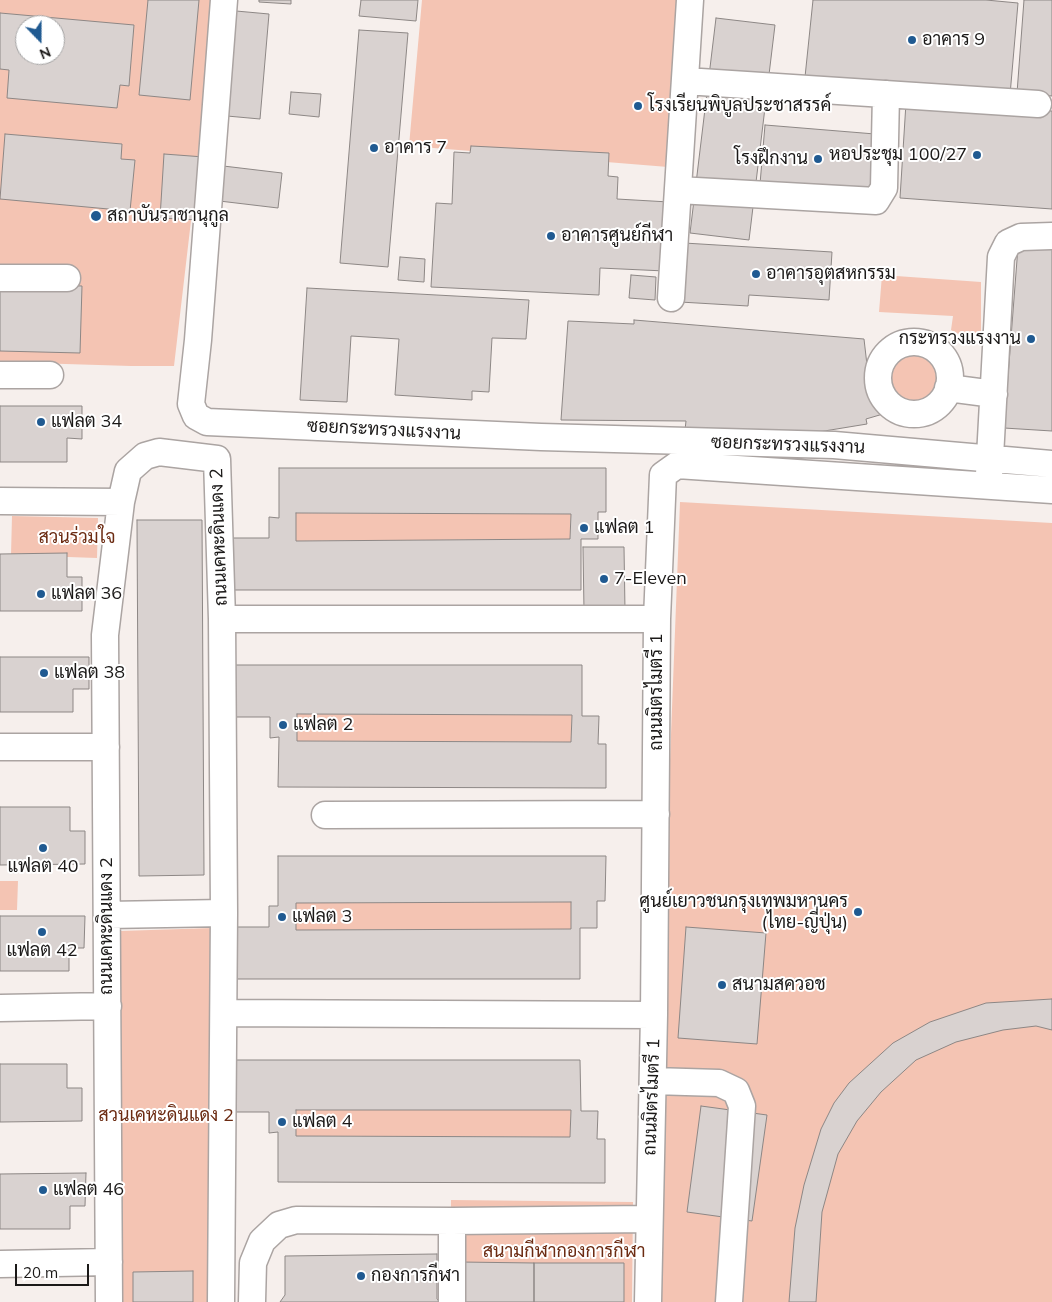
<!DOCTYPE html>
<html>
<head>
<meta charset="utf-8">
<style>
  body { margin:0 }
  #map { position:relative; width:1052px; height:1302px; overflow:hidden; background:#f6efec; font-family:Mulish,sans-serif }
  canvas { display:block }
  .north { position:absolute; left:15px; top:15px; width:50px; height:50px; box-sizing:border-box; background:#fff; border:1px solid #a4a3a3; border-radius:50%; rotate:158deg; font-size:14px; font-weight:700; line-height:20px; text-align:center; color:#1b1918 }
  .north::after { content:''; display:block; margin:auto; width:18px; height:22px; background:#205a91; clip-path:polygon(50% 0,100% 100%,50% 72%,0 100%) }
  .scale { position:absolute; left:15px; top:1264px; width:74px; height:22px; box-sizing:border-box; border:2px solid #1b1918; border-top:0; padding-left:6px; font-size:15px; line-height:18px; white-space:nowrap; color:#1b1918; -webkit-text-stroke:4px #fff; paint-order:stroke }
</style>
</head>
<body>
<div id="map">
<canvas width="1052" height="1302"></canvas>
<div class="north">N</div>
<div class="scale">20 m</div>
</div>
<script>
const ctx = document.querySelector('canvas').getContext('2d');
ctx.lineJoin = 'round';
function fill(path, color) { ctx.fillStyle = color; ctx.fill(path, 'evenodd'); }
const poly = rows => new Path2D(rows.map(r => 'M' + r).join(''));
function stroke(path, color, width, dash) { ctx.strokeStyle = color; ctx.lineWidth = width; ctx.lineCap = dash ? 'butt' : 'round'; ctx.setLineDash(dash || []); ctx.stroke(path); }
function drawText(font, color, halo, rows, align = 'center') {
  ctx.font = font + ' Mulish,Sarabun,sans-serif'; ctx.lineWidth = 4; ctx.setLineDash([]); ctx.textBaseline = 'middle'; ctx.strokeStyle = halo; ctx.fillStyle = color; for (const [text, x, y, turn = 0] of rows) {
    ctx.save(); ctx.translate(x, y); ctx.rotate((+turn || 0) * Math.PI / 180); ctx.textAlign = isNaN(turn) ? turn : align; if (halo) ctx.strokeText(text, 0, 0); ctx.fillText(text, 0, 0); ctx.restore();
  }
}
fill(poly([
  [0,0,213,0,216,7,174,366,131,366,0,362],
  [25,25,55,25,55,55,25,55],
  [422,0,682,0,668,167,409,146],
  [882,275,981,282,981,336,964,337,951,330,953,316,879,312],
  '891 377a24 24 0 1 1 48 0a24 24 0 1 1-48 0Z',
  [680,502,1052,523,1052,1302,649,1302],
  [296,513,571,514,570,539,296,541],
  [12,516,98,518,97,558,11,555],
  [297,714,572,715,571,742,297,741],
  [0,881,18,881,17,910,0,910],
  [571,902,571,929,296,930,296,903],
  [213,928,213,1302,118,1302,120,931],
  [296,1110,571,1110,570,1137,296,1136],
  [451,1200,633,1202,632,1302,450,1302]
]), '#f4c4b3');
const building = poly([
  [148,0,199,0,190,100,139,95,148,0],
  [259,0,291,0,291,4,259,2,259,0],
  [361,0,418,0,416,21,359,16,361,0],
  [813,0,986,0,1018,3,1010,95,805,77,813,0],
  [1024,0,1052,0,1052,96,1017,93,1024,0],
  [236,11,269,14,260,119,227,116,236,11],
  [0,13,134,25,129,86,120,85,117,108,7,98,9,70,0,69,0,13],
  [25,25,55,25,55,55,25,55,25,25],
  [716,18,775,25,749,240,690,233,716,18],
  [359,30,408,33,388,267,340,263,359,30],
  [291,92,321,94,319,117,289,114,291,92],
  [906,103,1052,111,1052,209,900,198,906,103],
  [765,125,875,134,870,193,760,184,765,125],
  [5,134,122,144,121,159,135,160,130,211,0,199,5,134],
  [471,146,609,153,608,176,618,177,617,199,669,202,665,271,600,268,599,295,431,287,436,203,452,204,454,152,470,153,471,146],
  [164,154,204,157,199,220,160,218,164,154],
  [215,165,282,173,278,208,211,200,215,165],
  [684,243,832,252,829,300,749,295,748,306,680,302,684,243],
  [1018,247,1052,249,1052,431,1004,428,1018,247],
  [400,257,425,259,424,282,398,280,400,257],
  [631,275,656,277,655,300,629,298,631,275],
  [0,283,82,286,80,353,0,351,0,283],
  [307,288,529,300,526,339,492,338,489,392,472,391,472,400,395,395,399,339,351,336,347,402,300,400,307,288],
  [634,320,864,339,867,365,871,364,883,414,866,419,867,424,800,435,685,430,686,421,561,420,568,321,634,324,634,320],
  [0,406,82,406,82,439,67,438,67,462,0,462,0,406],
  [279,468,606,468,606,512,598,512,598,539,581,539,581,590,230,590,230,538,269,538,269,517,279,518,279,468],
  [296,513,571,514,570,539,296,541,296,513],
  [137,520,202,520,204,875,139,876,137,520],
  [583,547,624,547,625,611,584,611,583,547],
  [67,553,67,577,82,577,82,611,0,611,0,554,67,553],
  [0,657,89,657,89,689,73,689,73,712,0,712,0,657],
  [231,665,582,665,582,716,599,716,598,744,606,744,606,788,278,787,279,737,270,738,270,717,231,717,231,665],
  [297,714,572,715,571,742,297,741,297,714],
  [0,807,70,807,70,831,85,831,85,864,0,865,0,807],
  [278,856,606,856,605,901,597,901,597,928,580,928,580,979,230,979,230,927,269,927,269,906,278,906,278,856],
  [571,902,571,929,296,930,296,903,571,902],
  [0,916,85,916,84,948,69,948,69,971,0,971,0,916],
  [686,927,766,933,757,1044,678,1038,686,927],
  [1052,999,1052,1030,1036,1026,1003,1030,956,1042,916,1060,881,1092,857,1121,838,1154,822,1212,816,1302,789,1302,795,1228,804,1185,821,1129,834,1103,849,1083,893,1043,930,1022,986,1003,1052,999],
  [230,1060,580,1060,581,1111,598,1111,597,1139,605,1139,605,1183,278,1182,278,1132,269,1133,269,1112,230,1112,230,1060],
  [296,1110,571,1110,570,1137,296,1136,296,1110],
  [0,1064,67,1064,67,1088,82,1088,82,1121,0,1122,0,1064],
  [701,1106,767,1115,752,1221,687,1212,701,1106],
  [86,1173,85,1206,70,1206,70,1229,0,1229,0,1174,86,1173],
  [437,1254,437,1299,440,1302,280,1302,285,1295,285,1256,437,1254],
  [460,1262,534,1263,534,1302,460,1302,460,1262],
  [534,1263,624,1263,624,1302,534,1302,534,1263],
  [193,1271,193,1302,133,1302,133,1272,193,1271]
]);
fill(building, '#d9d2d0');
stroke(building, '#8d8785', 1);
const minor = poly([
  [224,0,198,340,191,404,196,416,207,422,541,437,834,445,1052,464],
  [685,81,1038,104],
  [678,190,876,201,884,188,886,94],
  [0,278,67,278],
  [671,298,690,0],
  '878 378a36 36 0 1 1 72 0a36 36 0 1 1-72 0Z',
  [0,375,50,375],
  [948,388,994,394],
  [989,475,1001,257,1008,243,1021,237,1052,236],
  [0,501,121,502],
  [222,619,657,619],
  [0,747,106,747],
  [325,815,656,814],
  [107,915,224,913],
  [0,1008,108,1006],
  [224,1013,654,1015],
  [653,1081,719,1083,736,1091,742,1106,729,1302],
  [0,1264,109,1262],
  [109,1302,105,635,121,502,128,471,145,456,159,452,217,459,222,619,224,913,221,1302],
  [252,1302,253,1263,262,1241,279,1225,296,1220,452,1221,649,1219],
  [452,1302,452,1221],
  [648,1302,654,1015,657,619,663,475,677,465,1052,490]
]);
stroke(minor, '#aba4a2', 29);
stroke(minor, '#fff', 26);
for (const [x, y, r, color] of [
  [912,40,5,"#205a91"],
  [638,106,5,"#205a91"],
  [374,148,5,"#205a91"],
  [977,155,5,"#205a91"],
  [818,159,5,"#205a91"],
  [96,216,6,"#205a91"],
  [551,236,5,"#205a91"],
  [756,274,5,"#205a91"],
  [1031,339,5,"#205a91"],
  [41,422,5,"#205a91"],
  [584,528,5,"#205a91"],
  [604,579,5,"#205a91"],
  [41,594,5,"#205a91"],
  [44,673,5,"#205a91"],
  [283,725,5,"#205a91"],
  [43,848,5,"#205a91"],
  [858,912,5,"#205a91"],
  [282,917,5,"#205a91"],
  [42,932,5,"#205a91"],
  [722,985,5,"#205a91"],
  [282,1122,5,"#205a91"],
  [43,1190,5,"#205a91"],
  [361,1276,5,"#205a91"]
]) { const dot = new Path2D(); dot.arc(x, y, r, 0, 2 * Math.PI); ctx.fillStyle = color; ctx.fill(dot); stroke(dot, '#fff', 2); }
drawText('18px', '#1b1918', '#fff', [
  ["อาคาร 9",922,40],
  ["โรงเรียนพิบูลประชาสรรค์",648,106],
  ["อาคาร 7",384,148],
  ["หอประชุม 100/27",967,155,"right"],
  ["โรงฝึกงาน",808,159,"right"],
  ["สถาบันราชานุกูล",107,216],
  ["อาคารศูนย์กีฬา",561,236],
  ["อาคารอุตสหกรรม",766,274],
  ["กระทรวงแรงงาน",1021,339,"right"],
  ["แฟลต 34",51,422],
  ["แฟลต 1",594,528],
  ["7-Eleven",614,579],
  ["แฟลต 36",51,594],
  ["แฟลต 38",54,673],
  ["แฟลต 2",293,725],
  ["แฟลต 40",43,867,"center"],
  ["ศูนย์เยาวชนกรุงเทพมหานคร",848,902,"right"],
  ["(ไทย-ญี่ปุ่น)",848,923,"right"],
  ["แฟลต 3",292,917],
  ["แฟลต 42",42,951,"center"],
  ["สนามสควอช",732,985],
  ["แฟลต 4",292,1122],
  ["แฟลต 46",53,1190],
  ["กองการกีฬา",371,1276]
], 'left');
drawText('18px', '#1b1918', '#fff', [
  ["ซอยกระทรวงแรงงาน",384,430,3],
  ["ซอยกระทรวงแรงงาน",788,445,2],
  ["ถนนเคหะดินแดง 2",219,537,-92],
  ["ถนนมิตรไมตรี 1",657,692,-90],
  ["ถนนเคหะดินแดง 2",107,926,-90],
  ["ถนนมิตรไมตรี 1",652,1097,-88]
]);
drawText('18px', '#6c2b12', '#fff', [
  ["สวนร่วมใจ",77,538],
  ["สวนเคหะดินแดง 2",166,1116],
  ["สนามกีฬากองการกีฬา",564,1252]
]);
</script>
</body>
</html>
